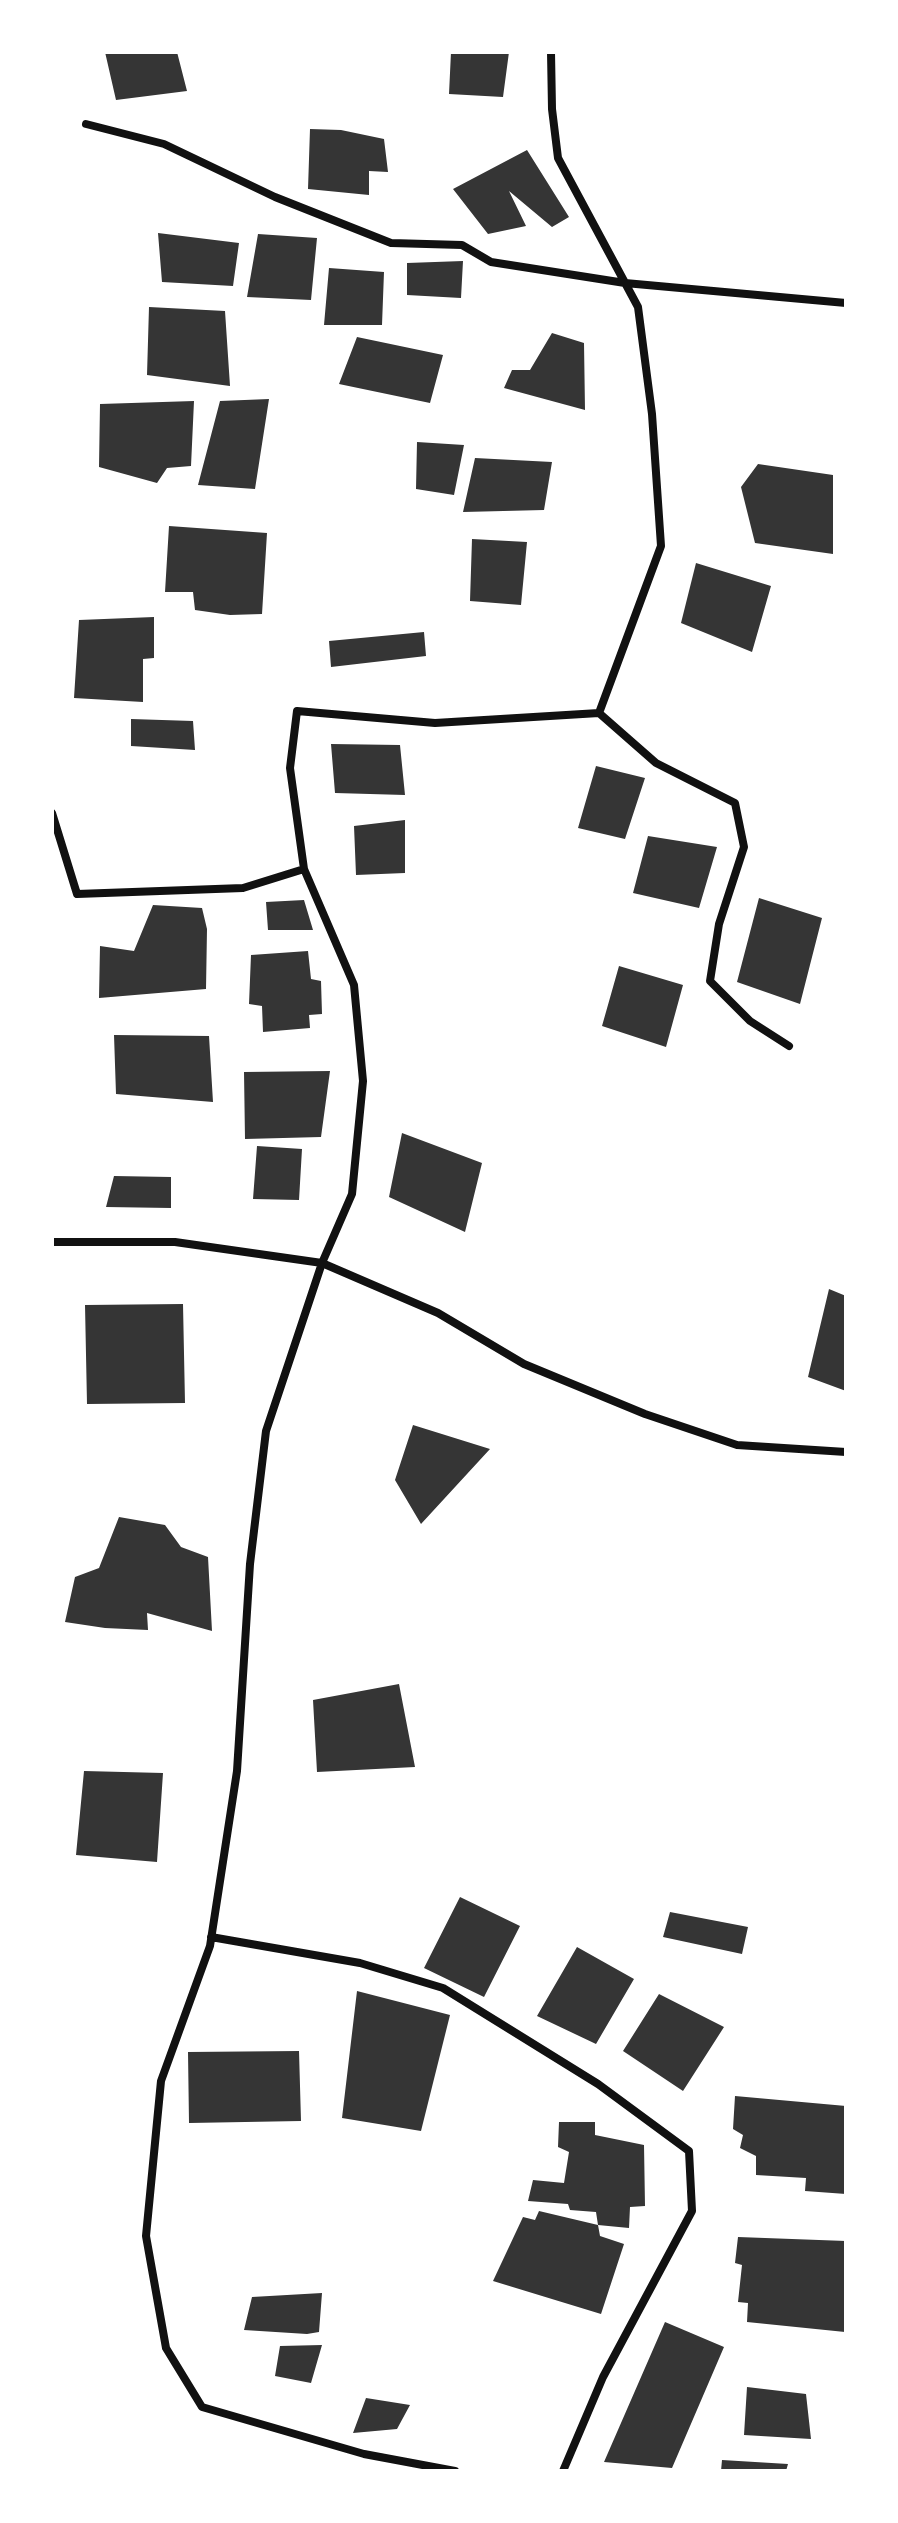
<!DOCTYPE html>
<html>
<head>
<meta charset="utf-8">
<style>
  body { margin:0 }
  #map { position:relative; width:898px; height:2523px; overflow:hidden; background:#fff; font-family:"Varela Round",sans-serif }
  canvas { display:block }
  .frame { position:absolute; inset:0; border:54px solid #fff; pointer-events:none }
</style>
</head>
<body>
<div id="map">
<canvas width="898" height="2523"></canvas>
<div class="frame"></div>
</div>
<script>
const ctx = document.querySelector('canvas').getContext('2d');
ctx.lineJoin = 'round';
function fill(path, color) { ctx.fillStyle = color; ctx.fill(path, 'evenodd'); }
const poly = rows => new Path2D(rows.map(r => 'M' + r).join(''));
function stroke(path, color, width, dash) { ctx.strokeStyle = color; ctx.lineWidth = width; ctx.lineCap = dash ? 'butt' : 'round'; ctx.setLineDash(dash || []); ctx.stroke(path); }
fill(poly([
  [105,52,177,52,187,91,116,100],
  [451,52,509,52,503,97,449,94],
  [310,129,341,130,384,139,388,172,369,171,369,195,308,189],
  [527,150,569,217,552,227,509,191,526,226,488,234,453,189],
  [158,233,239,243,233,286,162,282],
  [258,234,317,238,311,300,247,297],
  [463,261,461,298,407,295,407,263],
  [329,268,384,272,382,325,324,325],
  [149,307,225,311,230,386,147,375],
  [552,333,584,343,585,410,504,388,512,370,530,370],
  [357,337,443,355,430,403,339,384],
  [269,399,255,489,198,485,220,401],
  [194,401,191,466,167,468,157,483,99,467,100,404],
  [417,442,464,445,454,495,416,489],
  [475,458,552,462,544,510,463,512],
  [758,464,833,475,833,554,755,543,741,487],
  [169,526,267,533,262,614,230,615,195,610,193,592,165,592],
  [472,539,527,542,521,605,470,601],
  [696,563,771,586,752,652,681,623],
  [154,617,154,658,143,659,143,702,74,698,79,620],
  [424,632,426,656,331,667,329,641],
  [131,719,193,721,195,750,131,746],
  [331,744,400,745,405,795,335,793],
  [596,766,645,778,625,839,578,828],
  [405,820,405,873,356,875,354,826],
  [648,836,717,847,699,908,633,893],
  [759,898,822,918,800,1004,737,982],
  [304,900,313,930,268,930,266,902],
  [153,905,202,908,207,929,206,989,99,998,100,946,134,951],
  [308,951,311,979,321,981,322,1014,309,1015,310,1028,263,1032,262,1006,249,1004,251,955],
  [619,966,683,985,666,1047,602,1026],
  [114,1035,209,1036,213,1102,116,1094],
  [330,1071,321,1137,245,1139,244,1072],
  [402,1133,482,1163,465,1232,389,1197],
  [257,1146,302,1149,299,1200,253,1199],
  [114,1176,171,1177,171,1208,106,1207],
  [829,1289,846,1296,846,1391,808,1377],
  [183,1304,185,1403,87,1404,85,1305],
  [413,1425,490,1449,421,1524,395,1480],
  [119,1517,165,1525,181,1547,208,1557,212,1631,147,1613,148,1630,105,1628,65,1622,75,1577,99,1568],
  [399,1684,415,1767,317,1772,313,1700],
  [84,1771,163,1773,157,1862,76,1855],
  [460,1897,520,1926,484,1997,424,1968],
  [670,1912,748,1927,742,1954,663,1937],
  [577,1947,634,1979,596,2044,537,2016],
  [357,1991,450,2015,421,2131,342,2118],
  [659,1994,724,2027,683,2091,623,2051],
  [299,2051,301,2121,189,2123,188,2052],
  [735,2096,846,2106,846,2194,805,2191,806,2178,756,2175,756,2156,740,2148,743,2135,733,2129],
  [559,2122,595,2122,595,2135,644,2145,645,2206,630,2207,629,2228,598,2225,600,2236,624,2244,601,2314,493,2281,523,2217,535,2220,539,2211,598,2225,596,2212,570,2210,568,2204,528,2201,533,2180,564,2183,569,2152,558,2147],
  [738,2237,846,2241,845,2332,747,2322,748,2303,738,2302,742,2265,735,2263],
  [322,2293,319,2332,307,2334,244,2330,252,2297],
  [665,2322,724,2347,672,2468,604,2462],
  [322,2345,311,2383,275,2376,280,2346],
  [747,2387,806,2394,811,2439,744,2435],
  [366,2398,410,2405,397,2429,353,2433],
  [722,2460,788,2464,786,2471,721,2471]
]), '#353535');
stroke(poly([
  [551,52,552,109,558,158,638,307,652,414,661,546,599,713,656,763,735,803,744,847,719,924,710,981,750,1021,789,1046],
  [86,124,164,144,275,197,391,243,462,245,491,262,625,283,846,303],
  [52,813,77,894,243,888,304,869],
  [52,1242,175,1242,322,1263,438,1313,524,1364,645,1414,737,1445,846,1452],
  [211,1937,360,1963,443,1988,598,2084,689,2151,692,2211,603,2377,563,2471],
  [455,2471,364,2454,202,2407,166,2348,146,2236,161,2081,210,1946,237,1771,250,1564,266,1431,322,1263,352,1194,363,1081,354,985,304,869,290,768,297,711,435,723,599,713]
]), '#111', 8);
</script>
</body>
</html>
